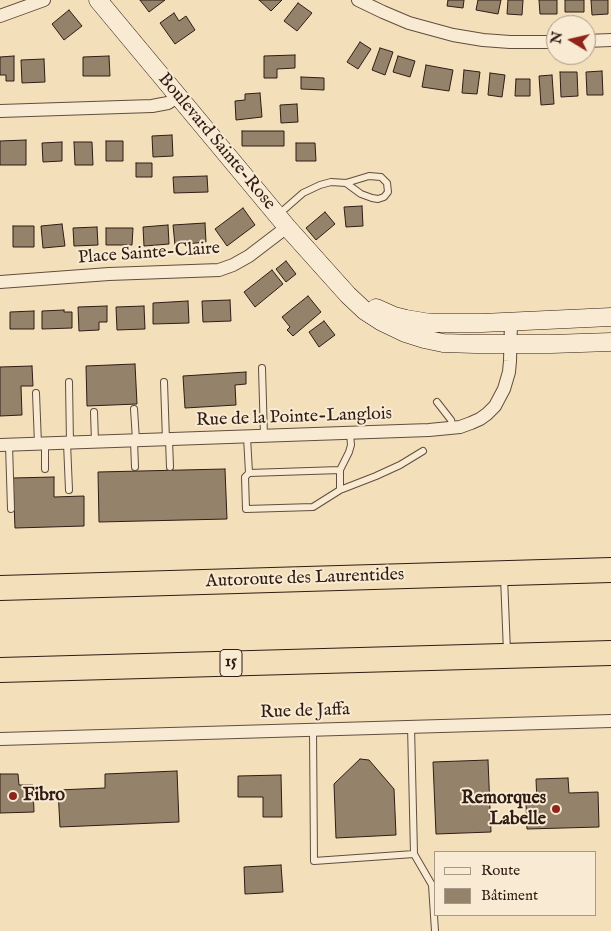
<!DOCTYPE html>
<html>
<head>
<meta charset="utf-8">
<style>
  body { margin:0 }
  #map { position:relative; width:611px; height:931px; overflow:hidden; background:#f4dfbb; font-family:"IM FELL English",serif }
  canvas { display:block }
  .legend { position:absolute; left:434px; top:851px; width:162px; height:65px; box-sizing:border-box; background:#f8ead3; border:1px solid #a89887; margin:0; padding:6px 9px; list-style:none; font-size:15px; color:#2f1d14 }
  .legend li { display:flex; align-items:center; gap:10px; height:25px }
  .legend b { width:25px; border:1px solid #a89887 }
  .north { position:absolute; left:546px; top:15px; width:50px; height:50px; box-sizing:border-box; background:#f8ead3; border:1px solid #a89887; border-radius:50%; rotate:279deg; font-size:14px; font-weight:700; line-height:20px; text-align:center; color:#2f1d14 }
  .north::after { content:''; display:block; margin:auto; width:18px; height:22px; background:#8f2418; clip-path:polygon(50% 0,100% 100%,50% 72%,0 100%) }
</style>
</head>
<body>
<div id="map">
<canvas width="611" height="931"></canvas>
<ul class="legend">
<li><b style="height:6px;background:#f8ead3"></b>Route</li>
<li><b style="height:14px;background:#95826b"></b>Bâtiment</li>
</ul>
<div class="north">N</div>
</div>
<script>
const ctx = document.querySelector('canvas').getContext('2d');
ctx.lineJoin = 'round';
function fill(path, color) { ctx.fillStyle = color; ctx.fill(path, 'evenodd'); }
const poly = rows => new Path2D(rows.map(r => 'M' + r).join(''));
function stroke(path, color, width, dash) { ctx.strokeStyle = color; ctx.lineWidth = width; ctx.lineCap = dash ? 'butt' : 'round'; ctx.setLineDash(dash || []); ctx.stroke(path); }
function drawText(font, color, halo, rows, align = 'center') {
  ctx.font = font + ' "IM FELL English",serif'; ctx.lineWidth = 4; ctx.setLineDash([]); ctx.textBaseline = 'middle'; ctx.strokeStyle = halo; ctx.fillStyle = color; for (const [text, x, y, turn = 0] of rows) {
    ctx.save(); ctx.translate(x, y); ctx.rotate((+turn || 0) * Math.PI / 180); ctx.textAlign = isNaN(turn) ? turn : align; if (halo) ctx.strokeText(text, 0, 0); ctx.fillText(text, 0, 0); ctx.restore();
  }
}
const building = poly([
  [140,0,165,0,149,12,140,0],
  [259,0,282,0,271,11,259,0],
  [448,0,464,0,463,8,447,6,448,0],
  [478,0,501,0,498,14,476,10,478,0],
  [508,0,523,0,522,15,507,14,508,0],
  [539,0,557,0,557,14,540,14,539,0],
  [565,0,584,0,584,12,565,12,565,0],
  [591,0,608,0,608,14,592,15,591,0],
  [298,3,312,13,297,31,284,21,298,3],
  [69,10,82,26,64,40,52,24,69,10],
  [174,13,179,21,186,16,195,30,175,44,160,23,174,13],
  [360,42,371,49,358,69,347,62,360,42],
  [380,48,393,52,385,75,372,70,380,48],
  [295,55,295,68,277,69,277,78,264,78,264,56,295,55],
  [14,56,14,81,6,81,6,75,0,75,0,57,14,56],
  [109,56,110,76,83,76,83,57,109,56],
  [398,56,415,61,410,77,393,72,398,56],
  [44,59,45,82,22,83,21,60,44,59],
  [426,65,453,70,449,91,422,87,426,65],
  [464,70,480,72,477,94,462,93,464,70],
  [602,71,603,95,587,95,586,72,602,71],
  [560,72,577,72,578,96,561,97,560,72],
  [490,73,505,75,502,97,488,95,490,73],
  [552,75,554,104,541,105,539,76,552,75],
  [301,77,324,78,324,90,301,89,301,77],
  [516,79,530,79,530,96,515,96,516,79],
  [260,93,262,117,236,120,235,101,245,100,245,94,260,93],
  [297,104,298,122,281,123,280,105,297,104],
  [242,131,284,131,284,146,242,146,242,131],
  [172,135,173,156,153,157,152,136,172,135],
  [26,140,26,165,0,165,0,141,26,140],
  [106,141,123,141,123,161,106,161,106,141],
  [62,142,62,161,43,162,42,143,62,142],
  [74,142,92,142,93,165,75,165,74,142],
  [296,143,315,143,316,161,296,161,296,143],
  [136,163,152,163,152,177,136,177,136,163],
  [207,176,208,192,174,193,173,177,207,176],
  [362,206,363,226,346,227,344,207,362,206],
  [243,208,255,225,227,246,215,229,243,208],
  [325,212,335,224,316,240,306,228,325,212],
  [205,223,206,242,175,245,173,225,205,223],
  [62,224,65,246,43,248,41,226,62,224],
  [168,225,169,244,144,246,143,227,168,225],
  [13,226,34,226,34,247,13,247,13,226],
  [97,227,98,245,74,246,73,228,97,227],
  [106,228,133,228,132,245,106,245,106,228],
  [286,261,296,274,286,282,276,269,286,261],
  [272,270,283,284,255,307,244,292,272,270],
  [308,296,321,312,293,336,287,330,290,327,282,317,308,296],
  [230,300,231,321,203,322,202,301,230,300],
  [188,301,189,323,153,324,153,303,188,301],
  [107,306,107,322,99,322,99,330,79,331,78,307,107,306],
  [144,306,145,329,117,330,116,307,144,306],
  [64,310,64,312,72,312,72,328,42,329,42,311,64,310],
  [34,311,34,329,10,329,10,312,34,311],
  [324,321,335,335,319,347,309,332,324,321],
  [135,364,137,404,87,406,86,366,135,364],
  [32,366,33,386,21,386,22,415,0,416,0,367,32,366],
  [246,372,246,384,235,385,236,405,185,408,183,376,246,372],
  [225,469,227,519,99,522,98,472,225,469],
  [54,477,54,497,84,496,84,526,15,528,13,478,54,477],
  [360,759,369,760,394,789,396,835,336,838,334,784,360,759],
  [488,760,491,832,436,834,433,762,488,760],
  [177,771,179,822,60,827,58,790,105,788,105,774,177,771],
  [0,774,18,774,19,785,33,785,34,812,0,813,0,774],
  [281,775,282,817,263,817,263,797,238,797,238,776,281,775],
  [568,778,569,793,598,792,599,827,527,829,526,803,537,803,536,779,568,778],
  [281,865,283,892,245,894,244,867,281,865]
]);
fill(building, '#95826b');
stroke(building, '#2f1d14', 1);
const lane = poly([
  [279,214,303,193,320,185,331,182,346,183,369,176,381,177,387,183,388,192,384,197,378,199,372,198,361,194,346,183],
  [262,368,264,436],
  [69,382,70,443],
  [164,382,166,440],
  [36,393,38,444],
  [437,402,451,420,453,428],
  [134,409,136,440],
  [94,412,95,442],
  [247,437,249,473,340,470,349,452,351,445,350,433],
  [169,440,170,467],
  [134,441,135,467],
  [67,443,69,490],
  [45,444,45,469],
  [9,445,11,509],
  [249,473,245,477,246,509,313,507,340,490,340,470],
  [340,490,376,476,400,465,423,451],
  [504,577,507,652],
  [313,730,314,861,414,854,411,726],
  [414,854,432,885,435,931]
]);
const street = poly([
  [358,0,383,12,409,23,453,35,483,40,510,42,556,42],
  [0,16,44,0],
  [586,41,611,40],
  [0,111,152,106,168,103,179,96],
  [0,282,109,274,219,270,233,265,249,256,287,227],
  [0,445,429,430,460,427,471,423,480,419,487,414,495,406,504,389,509,372,510,361,511,322],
  [0,739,611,721]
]);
const secondary = poly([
  [98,0,287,227,348,295,365,311,382,322,405,333,424,339,443,343,475,344,551,344,611,342],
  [376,308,394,316,406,319,430,323,482,323,611,317]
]);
const highway = poly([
  [0,588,611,570],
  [0,670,611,653]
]);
stroke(lane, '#604e3e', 8);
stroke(street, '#604e3e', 14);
stroke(secondary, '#2f1d14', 19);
stroke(highway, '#2f1d14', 26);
stroke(lane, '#f8ead3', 6);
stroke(street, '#f8ead3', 12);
stroke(secondary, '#f8ead3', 18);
stroke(highway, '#f4dfbb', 24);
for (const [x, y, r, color] of [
  [13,796,5,"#8f2418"],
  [556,809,5,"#8f2418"]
]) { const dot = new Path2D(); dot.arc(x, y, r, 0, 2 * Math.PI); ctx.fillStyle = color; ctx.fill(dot); stroke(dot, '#f8ead3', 2); }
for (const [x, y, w] of [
  [231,663,22]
]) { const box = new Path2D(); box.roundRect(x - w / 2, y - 13.5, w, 27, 4); ctx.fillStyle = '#f8ead3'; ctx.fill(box); stroke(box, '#2f1d14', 1); }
drawText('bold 16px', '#2f1d14', null, [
  ["15",231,663]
]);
drawText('18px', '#2f1d14', '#f8ead3', [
  ["Boulevard Sainte-Rose",216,142,50],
  ["Place Sainte-Claire",149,254,-4],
  ["Rue de la Pointe-Langlois",294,418,-2],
  ["Autoroute des Laurentides",305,579,-2],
  ["Rue de Jaffa",305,712,-2]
]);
drawText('bold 18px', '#2f1d14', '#f8ead3', [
  ["Fibro",23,796],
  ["Remorques",546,799,"right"],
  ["Labelle",546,820,"right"]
], 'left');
</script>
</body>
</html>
